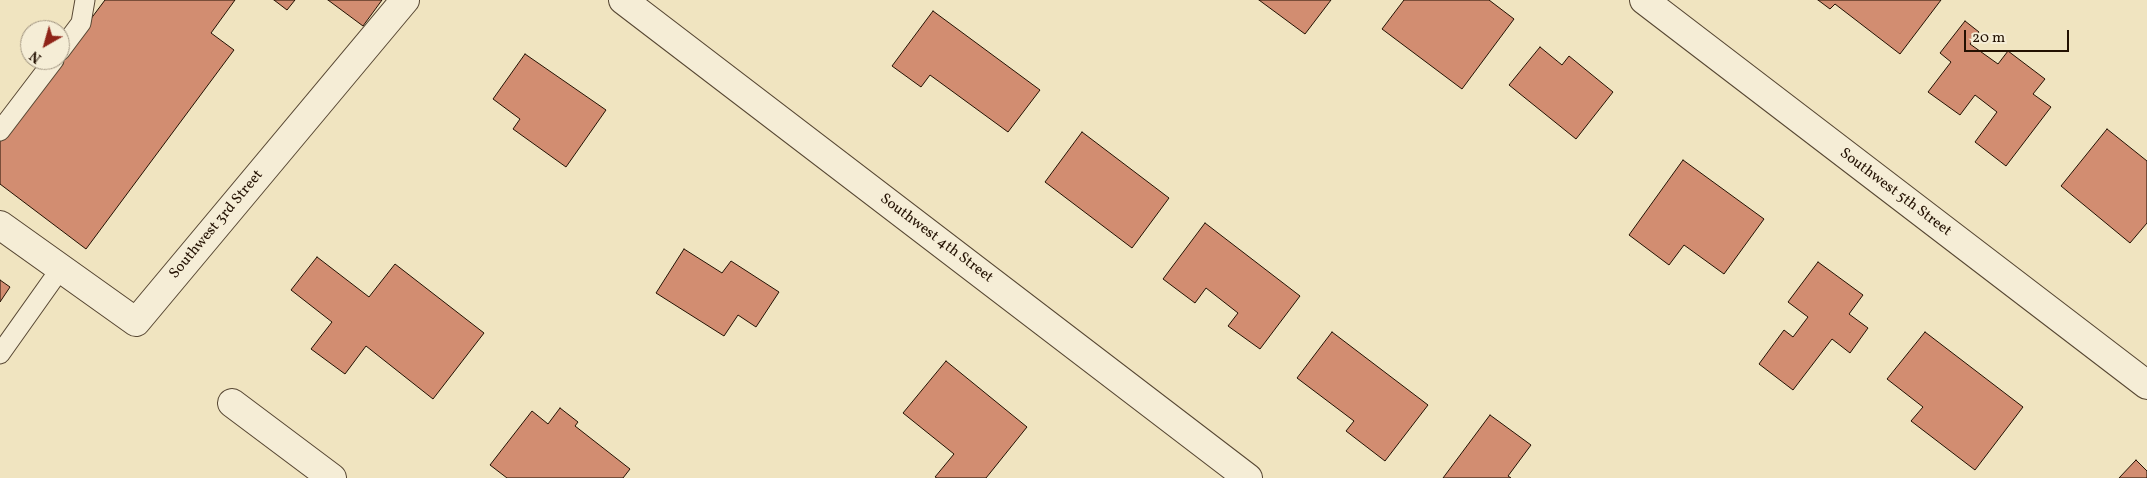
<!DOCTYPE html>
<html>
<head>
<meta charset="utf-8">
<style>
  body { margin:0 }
  #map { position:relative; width:2147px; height:478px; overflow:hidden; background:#f0e4c0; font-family:Vollkorn,serif }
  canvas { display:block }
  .north { position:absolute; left:20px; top:20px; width:50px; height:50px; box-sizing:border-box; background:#f5edd6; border:1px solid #a19581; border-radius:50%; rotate:218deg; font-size:14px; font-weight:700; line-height:20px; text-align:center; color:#231102 }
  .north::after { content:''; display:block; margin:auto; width:18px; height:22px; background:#8f2418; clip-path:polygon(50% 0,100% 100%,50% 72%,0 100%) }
  .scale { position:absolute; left:1964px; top:30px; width:105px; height:22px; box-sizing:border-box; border:2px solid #231102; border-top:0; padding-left:6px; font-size:15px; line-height:18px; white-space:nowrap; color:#231102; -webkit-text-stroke:4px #f5edd6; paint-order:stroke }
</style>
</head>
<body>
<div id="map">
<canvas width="2147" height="478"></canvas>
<div class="north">N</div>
<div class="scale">20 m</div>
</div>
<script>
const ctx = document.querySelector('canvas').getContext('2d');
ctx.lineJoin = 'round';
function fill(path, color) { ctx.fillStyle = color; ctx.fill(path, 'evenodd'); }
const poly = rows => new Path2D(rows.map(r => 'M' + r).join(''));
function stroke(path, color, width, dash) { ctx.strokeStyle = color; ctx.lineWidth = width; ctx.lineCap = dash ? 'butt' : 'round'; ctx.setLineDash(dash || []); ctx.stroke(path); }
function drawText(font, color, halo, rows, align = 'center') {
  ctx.font = font + ' Vollkorn,serif'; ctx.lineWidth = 4; ctx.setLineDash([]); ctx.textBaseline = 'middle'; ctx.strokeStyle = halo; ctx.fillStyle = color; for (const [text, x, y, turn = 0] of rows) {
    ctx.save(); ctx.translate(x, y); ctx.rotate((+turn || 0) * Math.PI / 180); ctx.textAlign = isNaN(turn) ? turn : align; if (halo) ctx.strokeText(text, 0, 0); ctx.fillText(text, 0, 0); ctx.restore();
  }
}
const building = poly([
  [105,0,235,0,211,33,234,50,86,249,0,184,0,140,105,0],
  [274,0,295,0,287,10,274,0],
  [328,0,382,0,363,26,328,0],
  [1259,0,1331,0,1305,34,1259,0],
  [1404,0,1489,0,1514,19,1462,89,1382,29,1404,0],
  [1818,0,1941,0,1900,54,1835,4,1830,9,1818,0],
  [933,11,1040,90,1008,132,930,75,921,87,892,66,933,11],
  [1965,21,1979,32,1970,44,1998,64,2008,51,2045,79,2033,94,2051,107,2006,166,1975,142,1997,112,1975,95,1960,115,1928,92,1951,62,1940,53,1965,21],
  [1540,47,1562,65,1569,56,1613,92,1576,139,1509,85,1540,47],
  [525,54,606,110,566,167,513,129,520,119,493,99,525,54],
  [2107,129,2147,161,2147,223,2130,243,2061,186,2107,129],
  [1082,132,1169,198,1132,248,1045,182,1082,132],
  [1683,160,1764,219,1724,274,1684,245,1669,265,1629,235,1683,160],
  [1205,223,1300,296,1260,349,1228,326,1238,313,1206,288,1195,303,1163,279,1205,223],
  [684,249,722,273,731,261,779,292,756,327,738,315,724,336,656,293,684,249],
  [317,257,369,297,395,264,484,333,433,399,366,346,345,374,311,349,332,322,291,290,317,257],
  [1818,262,1863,295,1849,314,1868,328,1850,353,1832,339,1793,390,1759,364,1784,330,1793,337,1808,317,1788,302,1818,262],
  [0,280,10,287,0,302,0,280],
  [1332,332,1428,405,1385,461,1346,431,1354,421,1297,378,1332,332],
  [1925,332,2023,407,1975,470,1911,421,1923,407,1887,379,1925,332],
  [946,361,1027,427,986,478,937,478,935,477,954,454,903,413,946,361],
  [560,408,578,422,575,426,630,469,623,478,507,478,490,465,532,411,548,424,560,408],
  [1490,415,1531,445,1508,476,1511,478,1443,478,1490,415],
  [2136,460,2147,471,2147,478,2119,478,2136,460]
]);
fill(building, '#d28d71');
stroke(building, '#231102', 1);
const lane = poly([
  [60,51,81,23,85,0],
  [0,131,54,60],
  [0,354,61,268]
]);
const street = poly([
  [623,0,1248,478],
  [1644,0,2147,385],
  [0,225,136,322,405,0],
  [232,403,332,478]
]);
stroke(lane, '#564632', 21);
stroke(street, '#564632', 30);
stroke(lane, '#f5edd6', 19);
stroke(street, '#f5edd6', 28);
drawText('15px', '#231102', '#f5edd6', [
  ["Southwest 5th Street",1895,193,37],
  ["Southwest 3rd Street",217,225,-50],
  ["Southwest 4th Street",936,239,37]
]);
</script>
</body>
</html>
